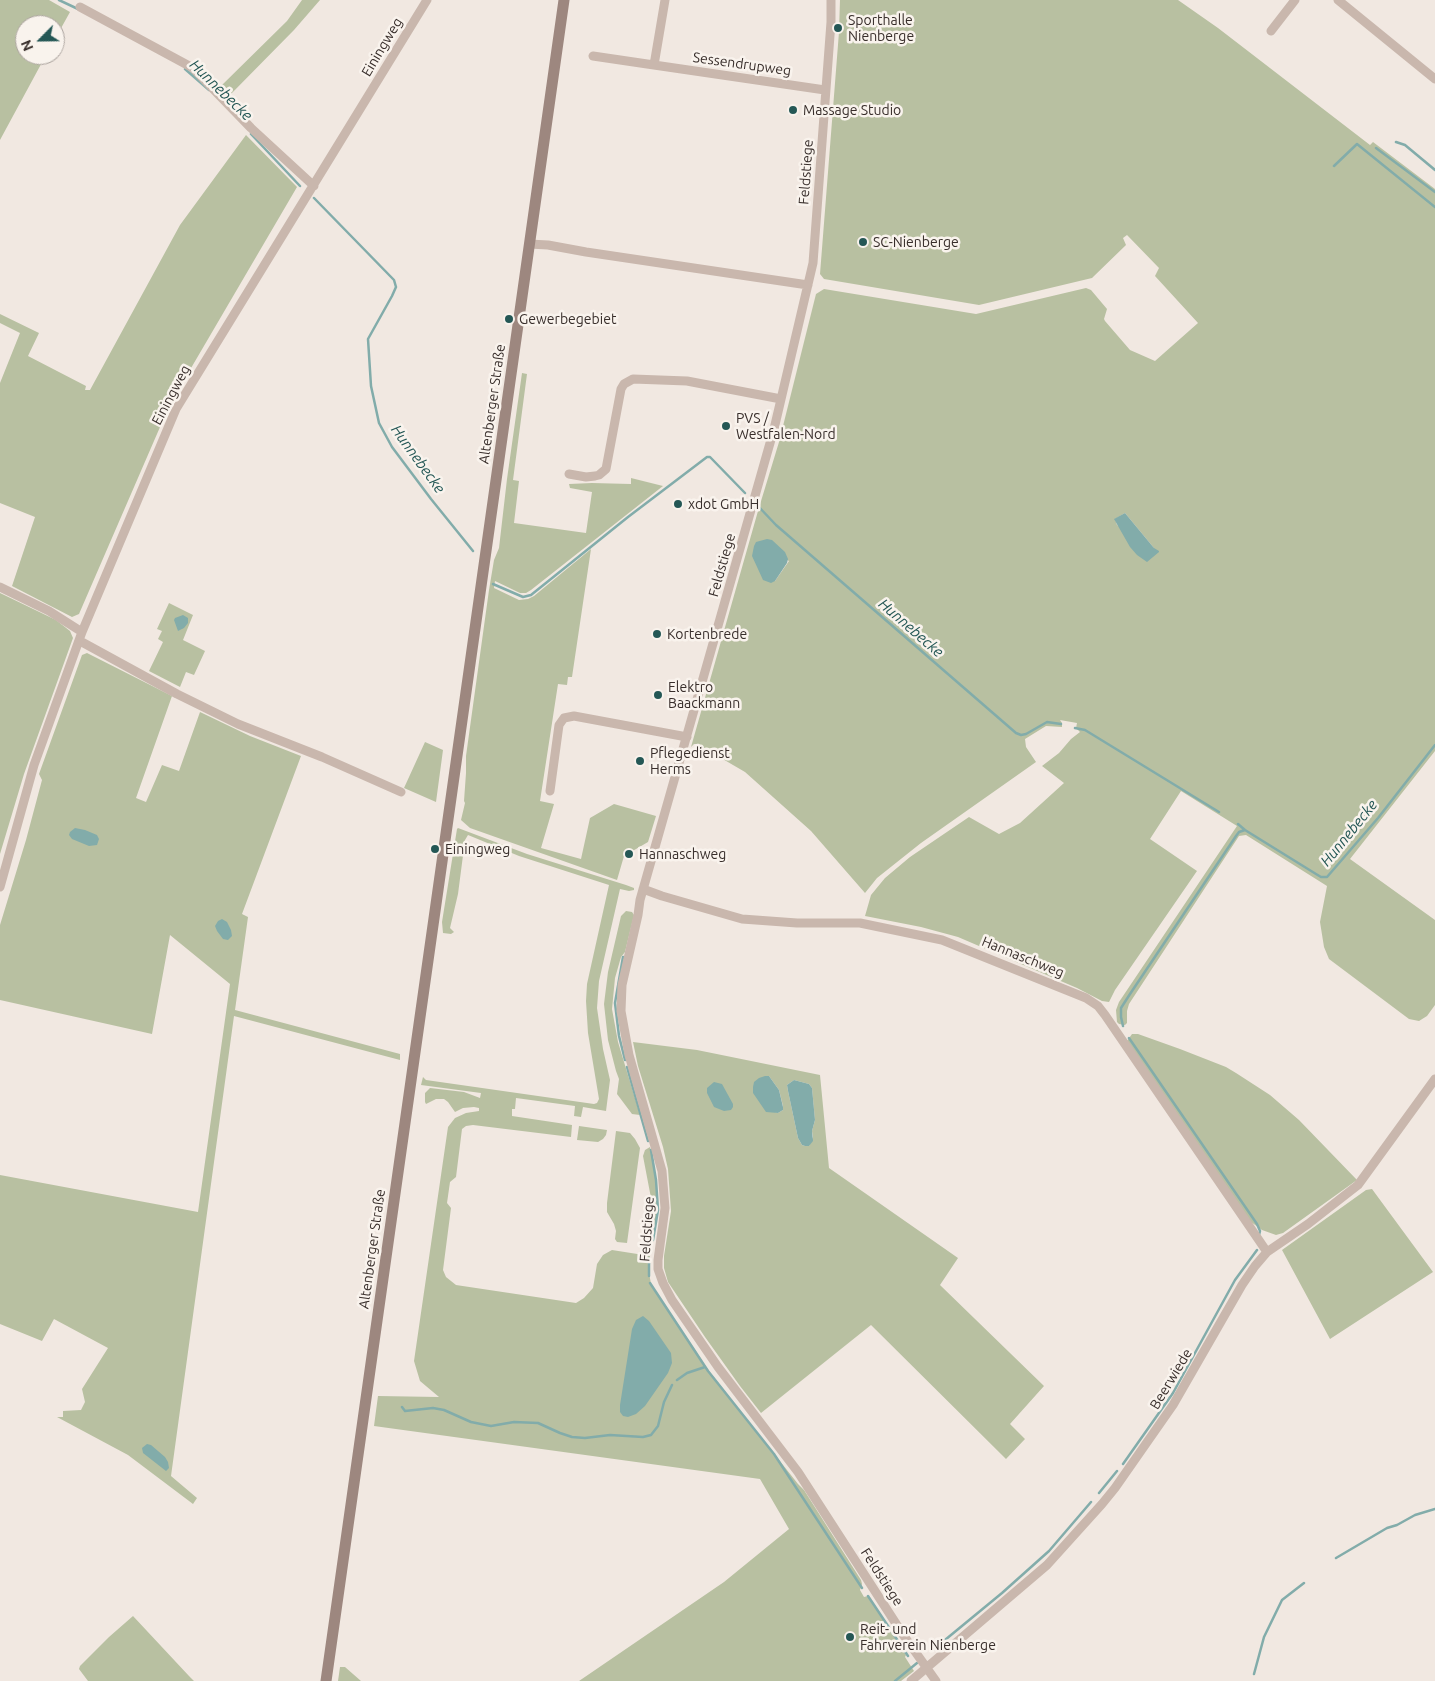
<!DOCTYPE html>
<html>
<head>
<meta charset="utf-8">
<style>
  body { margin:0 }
  #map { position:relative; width:1435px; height:1681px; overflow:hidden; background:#f1e8e1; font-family:Ubuntu,sans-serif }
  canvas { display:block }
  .north { position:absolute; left:15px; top:15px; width:50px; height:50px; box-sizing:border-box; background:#f9f3ed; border:1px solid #aca49f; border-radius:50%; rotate:247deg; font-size:14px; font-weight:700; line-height:20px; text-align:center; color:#382e2b }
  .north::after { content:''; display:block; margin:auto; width:18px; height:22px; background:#245755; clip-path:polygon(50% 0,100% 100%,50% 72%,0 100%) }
</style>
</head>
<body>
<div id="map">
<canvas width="1435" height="1681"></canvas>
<div class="north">N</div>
</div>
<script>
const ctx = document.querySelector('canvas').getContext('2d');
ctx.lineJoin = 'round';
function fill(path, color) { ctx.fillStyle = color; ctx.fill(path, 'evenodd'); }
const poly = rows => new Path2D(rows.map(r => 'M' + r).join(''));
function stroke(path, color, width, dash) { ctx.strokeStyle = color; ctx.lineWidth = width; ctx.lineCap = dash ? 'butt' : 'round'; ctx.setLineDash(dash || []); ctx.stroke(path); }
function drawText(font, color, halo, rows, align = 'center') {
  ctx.font = font + ' Ubuntu,sans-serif'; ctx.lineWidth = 5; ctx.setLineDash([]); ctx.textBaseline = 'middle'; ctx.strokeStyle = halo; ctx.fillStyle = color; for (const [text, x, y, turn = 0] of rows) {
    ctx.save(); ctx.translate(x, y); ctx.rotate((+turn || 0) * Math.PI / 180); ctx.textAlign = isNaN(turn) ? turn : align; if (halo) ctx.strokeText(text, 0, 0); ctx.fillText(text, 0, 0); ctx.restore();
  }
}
fill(poly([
  [0,0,49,0,70,12,55,39,55,25,25,25,25,55,46,55,0,140],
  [302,0,320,0,294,30,230,95,221,86,287,21],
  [840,0,1178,0,1218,28,1370,145,1373,142,1435,189,1435,751,1350,859,1435,920,1435,1005,1427,1016,1419,1021,1409,1019,1329,959,1324,947,1320,922,1327,886,1246,835,1239,836,1129,1004,1127,1011,1127,1023,1125,1025,1119,1024,1117,1022,1116,1010,1119,1002,1237,826,1181,791,1150,839,1197,871,1115,990,1109,1002,1102,1001,1077,988,958,937,921,927,865,916,871,895,885,878,910,857,969,817,999,834,1020,823,1064,783,1042,766,1059,753,1071,739,1080,732,1076,728,1077,723,1060,720,1062,723,1062,727,1046,726,1025,739,1026,747,1036,762,921,843,877,878,865,893,811,831,745,772,697,744,694,744,691,747,758,511,779,442,816,294,824,289,976,314,1086,288,1091,290,1107,309,1104,319,1105,321,1130,350,1155,361,1198,323,1155,276,1159,268,1127,235,1123,238,1126,245,1092,278,979,305,824,279,820,274,839,32],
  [1125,513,1154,548,1117,525,1115,519],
  [756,542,789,561,775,581],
  [246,135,297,187,170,404,79,614,72,617,12,586,35,517,0,503,0,383,20,333,0,323,0,314,39,333,28,356,86,386,85,390,90,390,180,225],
  [522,373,527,374,513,480,519,481,514,523,586,533,592,492,570,488,569,484,592,483,631,484,631,478,663,486,531,590,526,593,520,593,495,581,494,588,519,600,528,599,534,596,591,549,572,677,568,677,567,685,558,684,540,801,554,804,541,848,581,859,590,818,614,804,656,816,648,842,624,856,617,880,470,828,461,820,465,803,464,801,466,773,466,756,489,590,494,560,499,548,507,479],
  [0,593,56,620,70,631,73,638,24,774,0,854],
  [169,603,193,615,183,640,205,651,194,675,186,672,180,687,149,671,163,642,158,639,162,631,157,629],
  [87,653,172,696,136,798,146,802,162,765,179,771,200,712,250,736,301,756,242,914,248,917,235,1010,400,1054,400,1060,234,1016,171,1476,197,1498,193,1504,128,1455,57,1417,63,1417,63,1411,81,1410,85,1402,82,1389,108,1348,54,1319,42,1341,0,1324,0,1175,198,1212,230,984,170,935,152,1034,0,1000,0,925,26,840,42,780,39,774,82,655],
  [425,742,443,750,436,802,404,788],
  [458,828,527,854,626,885,634,888,634,890,629,891,620,889,599,981,597,1008,603,1049,610,1080,606,1111,583,1107,581,1117,574,1116,575,1106,516,1098,515,1109,512,1109,512,1116,572,1125,571,1137,473,1125,466,1126,462,1129,456,1177,450,1182,447,1203,451,1208,443,1270,446,1277,456,1285,576,1303,584,1298,593,1288,597,1264,603,1255,612,1250,650,1256,648,1267,651,1284,709,1371,798,1484,804,1490,861,1580,862,1584,860,1590,864,1597,868,1596,906,1655,905,1657,914,1671,901,1681,579,1681,724,1582,789,1529,760,1479,374,1426,378,1396,439,1397,420,1381,414,1361,448,1127,455,1118,466,1113,479,1111,479,1108,474,1107,463,1108,455,1112,448,1102,444,1099,436,1099,426,1104,425,1102,425,1093,430,1088,464,1092,480,1098,481,1093,421,1085,423,1077,426,1080,594,1104,597,1103,599,1099,588,1033,586,1001,587,984,609,885,519,856,468,835,465,840,458,894,450,928,454,932,451,934,443,933,442,922,457,829],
  [626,911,632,912,634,915,625,952,621,957,615,978,612,1009,618,1042,640,1115,632,1114,617,1094,619,1079,616,1071,608,1040,604,1004,608,972,621,916],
  [1132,1034,1138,1034,1180,1049,1226,1067,1236,1073,1270,1095,1299,1120,1357,1180,1283,1233,1276,1235,1262,1230,1251,1222,1127,1041],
  [633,1042,697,1050,820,1075,829,1168,958,1258,940,1285,1044,1386,1010,1424,1025,1439,1006,1459,871,1325,761,1413,740,1386,705,1337,668,1282,664,1268,664,1256,671,1211,668,1169,663,1147,638,1066],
  [769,1076,779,1090,783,1106,783,1110,778,1113,775,1112],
  [794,1080,809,1084,812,1088,815,1120,812,1131,813,1137,809,1146,805,1146,802,1145,798,1138,788,1091,787,1085],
  [579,1126,607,1130,606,1135,603,1139,598,1142,577,1140],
  [616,1131,630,1133,635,1139,640,1148,627,1243,617,1242,615,1239,616,1231,614,1224,607,1212,607,1203],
  [650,1147,656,1180,658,1210,653,1242,650,1239,649,1235,651,1198,643,1156,645,1150],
  [1372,1189,1433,1272,1330,1339,1282,1250,1366,1190],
  [133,1616,189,1676,194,1681,88,1681,79,1669,80,1666,109,1637],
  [340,1667,345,1667,361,1681,338,1681]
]), '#b8c0a1');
fill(poly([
  [1125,513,1154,548,1159,551,1159,552,1147,562,1137,555,1130,547,1114,519],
  [767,539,772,540,785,552,788,559,787,563,775,581,771,583,763,580,752,556,754,546,756,542],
  [183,615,188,618,188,623,184,628,178,631,174,620,175,618],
  [75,828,85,830,97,835,99,839,97,845,89,846,72,839,69,835,70,832],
  [222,919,227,922,231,930,232,936,228,940,223,939,217,931,215,926,218,921],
  [765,1076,769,1076,779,1090,783,1107,783,1110,778,1113,766,1112,753,1093,753,1087,754,1082,759,1078],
  [794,1080,809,1084,812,1088,815,1120,812,1131,813,1141,809,1146,805,1146,802,1145,798,1138,788,1091,787,1085],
  [714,1082,722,1084,733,1104,733,1107,731,1110,724,1111,714,1107,707,1093,707,1088],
  [643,1316,649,1321,671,1353,672,1363,668,1373,645,1406,636,1414,628,1417,623,1416,620,1412,620,1405,632,1329,636,1320],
  [147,1444,151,1445,165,1457,168,1462,169,1468,166,1471,143,1453,142,1448]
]), '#82acaa');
stroke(poly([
  [59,0,78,9],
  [185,69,209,90],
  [251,134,300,186],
  [1396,142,1405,145,1435,170],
  [1376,148,1435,192],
  [1334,166,1357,144,1435,207],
  [314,198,394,280,396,287,392,296,368,339,371,386,379,423,392,447,431,499,473,551],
  [758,506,776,525,1016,733,1021,735,1026,734,1047,722,1061,724],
  [493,584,523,597,531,595,628,517,707,457,710,457,745,493],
  [1075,728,1085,730,1219,812],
  [1238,824,1245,830,1316,874,1321,877,1327,877,1378,818,1435,745],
  [623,957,615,1003,619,1036,625,1060],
  [1123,1026,1121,1017,1121,1008,1130,994,1236,836,1239,832,1245,830],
  [1129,1038,1257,1224,1260,1231,1259,1235],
  [627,1067,648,1141],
  [651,1150,656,1180,658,1210,653,1240],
  [649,1276,649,1258],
  [650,1283,708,1371,774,1454,862,1588],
  [677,1380,687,1373,705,1367],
  [402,1407,405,1411,433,1408,444,1410,471,1422,491,1426,514,1422,538,1423,560,1433,572,1437,585,1438,610,1435,643,1437,651,1435,658,1426,664,1402,672,1385],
  [1123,1464,1173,1393,1235,1280,1257,1250],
  [1099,1493,1117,1471],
  [1336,1558,1387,1528,1397,1525,1415,1515,1435,1509],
  [868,1596,908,1656],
  [934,1649,1002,1593,1049,1551,1091,1502],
  [1254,1674,1264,1637,1282,1600,1304,1583],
  [895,1681,917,1663]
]), '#82acaa', 2.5);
stroke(poly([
  [831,0,831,22,813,263,774,429,640,900,638,915,622,985,621,1011,629,1055,662,1171,665,1208,658,1260,658,1269,663,1283,672,1300,718,1367,798,1472,904,1636,936,1681],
  [1338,0,1435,79],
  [80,7,193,68,251,128,314,186],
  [1271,31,1295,0],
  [593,56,654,65,665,0],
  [654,65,825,90],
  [529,244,548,245,586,252,808,285],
  [569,474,586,477,595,476,599,475,606,469,621,389,624,384,633,379,687,381,781,399],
  [0,587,49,611,82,632],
  [80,641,177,694,238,724,322,757,401,792],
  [550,791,559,725,564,718,574,716,687,737],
  [0,887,34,765,82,632,176,409,427,0],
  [643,889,662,896,742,919,797,923,860,923,942,940,1086,998,1098,1006,1105,1015,1267,1252],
  [911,1681,1047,1565,1102,1504,1115,1488,1173,1405,1242,1285,1255,1266,1267,1252,1308,1224,1358,1185,1435,1079]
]), '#c9b7ad', 9);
stroke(poly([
  [326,1681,564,0]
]), '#9d877f', 11);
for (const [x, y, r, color] of [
  [838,28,5,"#245755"],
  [793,110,5,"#245755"],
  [863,242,5,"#245755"],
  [509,319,5,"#245755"],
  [726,426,5,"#245755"],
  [678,504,5,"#245755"],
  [657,634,5,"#245755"],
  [658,695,5,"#245755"],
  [640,761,5,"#245755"],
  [435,849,5,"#245755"],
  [629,854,5,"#245755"],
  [850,1637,5,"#245755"]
]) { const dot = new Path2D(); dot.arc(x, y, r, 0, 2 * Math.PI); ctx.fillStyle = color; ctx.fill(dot); stroke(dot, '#f9f3ed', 2); }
drawText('14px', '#382e2b', '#f9f3ed', [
  ["Sporthalle",848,20],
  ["Nienberge",848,36],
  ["Massage Studio",803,110],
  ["SC-Nienberge",873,242],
  ["Gewerbegebiet",519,319],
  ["PVS /",736,418],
  ["Westfalen-Nord",736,434],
  ["xdot GmbH",688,504],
  ["Kortenbrede",667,634],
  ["Elektro",668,687],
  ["Baackmann",668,703],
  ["Pflegedienst",650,753],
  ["Herms",650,769],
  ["Einingweg",445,849],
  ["Hannaschweg",639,854],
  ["Reit- und",860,1629],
  ["Fahrverein Nienberge",860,1645]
], 'left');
drawText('14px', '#382e2b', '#f9f3ed', [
  ["Einingweg",382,47,-59],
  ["Sessendrupweg",742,64,8],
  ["Feldstiege",806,172,-86],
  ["Einingweg",171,395,-62],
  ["Altenberger Straße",492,404,-82],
  ["Feldstiege",722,565,-74],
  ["Hannaschweg",1023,957,22],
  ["Feldstiege",647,1229,-86],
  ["Altenberger Straße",372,1249,-82],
  ["Beerwiede",1171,1379,-59],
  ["Feldstiege",882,1577,57]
]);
drawText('italic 15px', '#245755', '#f9f3ed', [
  ["Hunnebecke",221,90,44],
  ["Hunnebecke",418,459,54],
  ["Hunnebecke",911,628,41],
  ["Hunnebecke",1349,833,-51]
]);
</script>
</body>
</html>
